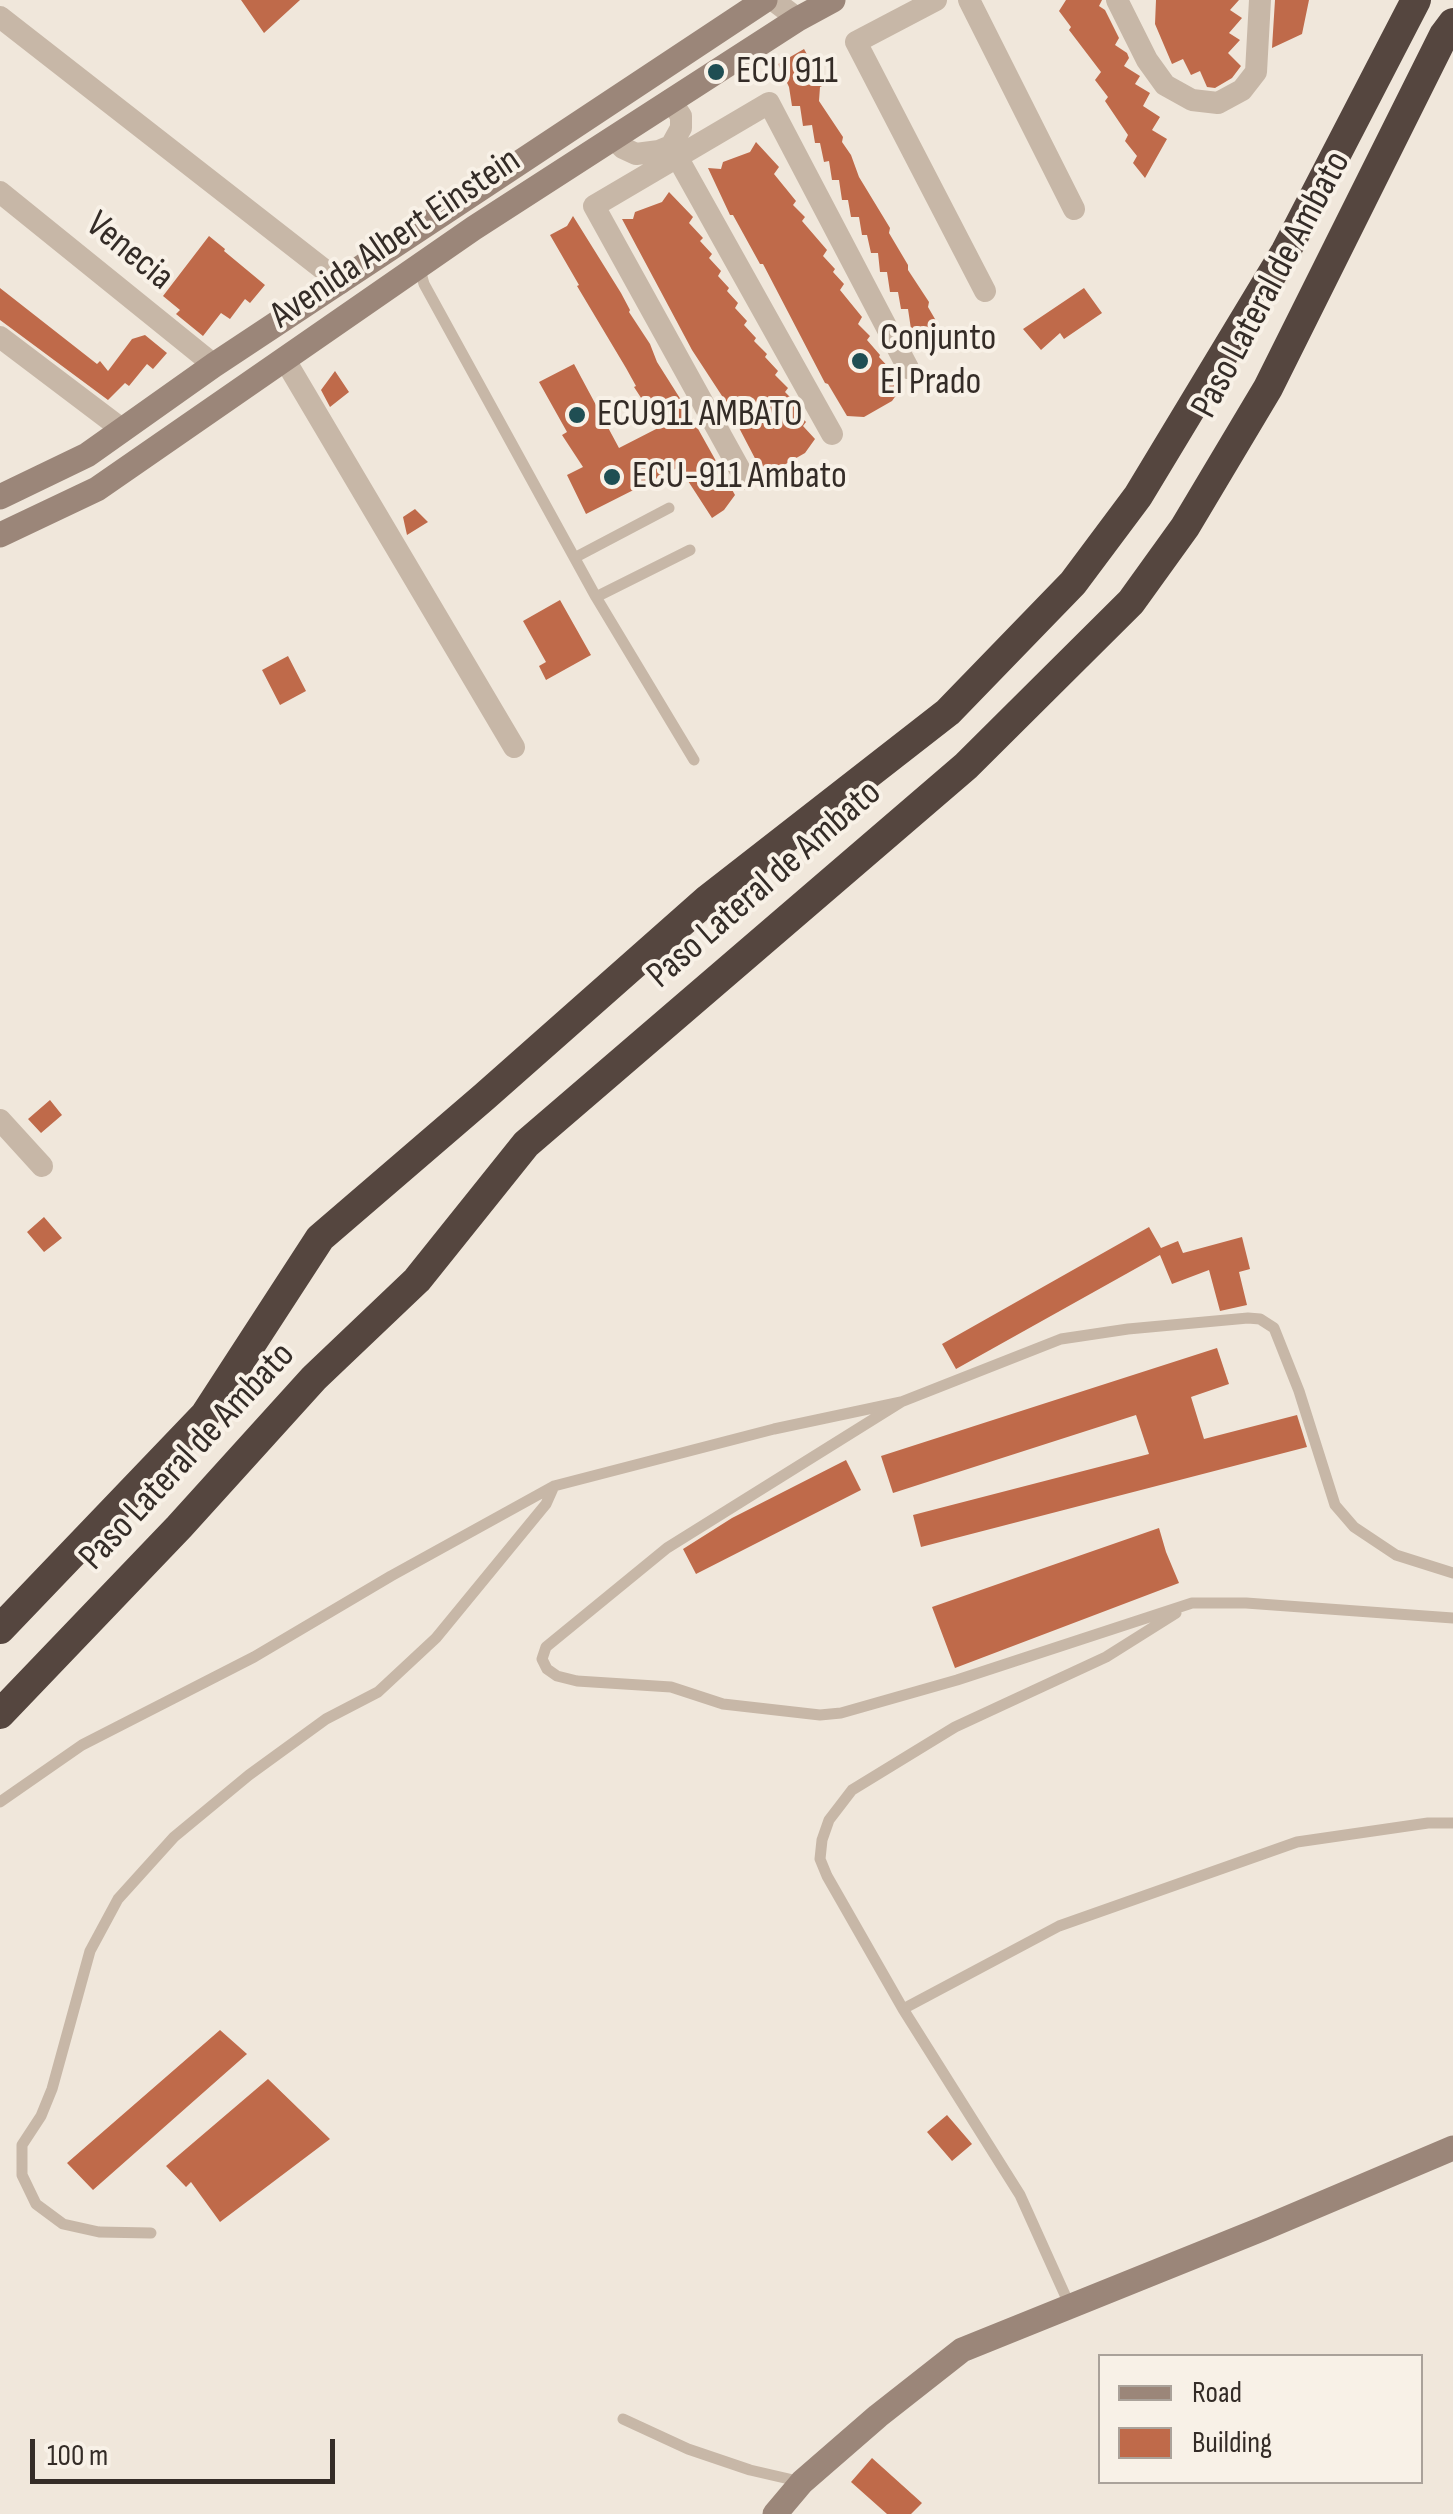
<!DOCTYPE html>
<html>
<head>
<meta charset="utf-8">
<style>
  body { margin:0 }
  #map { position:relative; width:1453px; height:2514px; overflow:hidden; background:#f0e7db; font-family:"Sofia Sans Condensed",sans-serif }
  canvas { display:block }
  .legend { position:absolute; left:1098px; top:2354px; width:325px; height:130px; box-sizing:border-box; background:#f8f1e7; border:2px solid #aaa29a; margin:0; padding:12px 18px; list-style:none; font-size:30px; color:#342c27 }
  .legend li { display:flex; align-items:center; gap:20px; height:50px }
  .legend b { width:50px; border:2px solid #aaa29a }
  .scale { position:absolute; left:30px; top:2439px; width:305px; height:45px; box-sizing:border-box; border:5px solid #342c27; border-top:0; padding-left:12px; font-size:30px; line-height:35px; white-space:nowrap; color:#342c27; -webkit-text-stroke:8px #f8f1e7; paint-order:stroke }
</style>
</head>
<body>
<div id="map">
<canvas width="1453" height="2514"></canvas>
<ul class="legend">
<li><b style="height:12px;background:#9b8679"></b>Road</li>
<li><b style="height:28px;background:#bf6a4a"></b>Building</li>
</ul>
<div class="scale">100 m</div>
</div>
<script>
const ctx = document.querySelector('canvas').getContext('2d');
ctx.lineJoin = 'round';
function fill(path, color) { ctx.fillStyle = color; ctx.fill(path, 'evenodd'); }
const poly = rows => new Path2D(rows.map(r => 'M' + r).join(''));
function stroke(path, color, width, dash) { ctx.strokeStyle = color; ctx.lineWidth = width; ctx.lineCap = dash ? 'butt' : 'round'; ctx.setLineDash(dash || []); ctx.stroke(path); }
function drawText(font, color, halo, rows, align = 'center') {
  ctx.font = font + ' "Sofia Sans Condensed",sans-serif'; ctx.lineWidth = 8; ctx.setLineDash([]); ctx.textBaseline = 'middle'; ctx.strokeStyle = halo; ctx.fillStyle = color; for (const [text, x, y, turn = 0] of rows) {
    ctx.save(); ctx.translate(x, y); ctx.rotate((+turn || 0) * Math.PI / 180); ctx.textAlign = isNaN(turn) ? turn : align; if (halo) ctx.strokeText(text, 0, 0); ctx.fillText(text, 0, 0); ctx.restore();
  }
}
fill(poly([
  [241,0,300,0,264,33],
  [1066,0,1102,0,1099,6,1105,10,1119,38,1115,45,1127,53,1129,58,1124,66,1140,76,1135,84,1150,93,1143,106,1160,117,1152,130,1167,139,1145,178,1133,163,1137,156,1125,141,1128,135,1105,101,1108,97,1095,80,1101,72,1069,30,1071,27,1059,11],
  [1156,0,1239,0,1230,10,1242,18,1229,33,1240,40,1228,53,1241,66,1232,78,1215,88,1207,87,1200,71,1191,75,1183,59,1172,64,1155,24],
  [1275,0,1309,0,1302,34,1272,48],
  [804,49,824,85,820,87,819,101,843,137,842,142,851,155,859,177,890,228,889,233,908,265,908,270,929,302,928,307,953,350,922,349,919,329,911,329,908,309,901,309,898,292,890,292,887,272,880,272,878,253,871,253,867,235,862,235,859,217,851,217,848,200,842,200,839,180,832,180,829,161,824,162,820,143,815,143,812,125,803,126,800,106,792,106,789,87,778,64],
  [756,142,779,167,774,174,796,201,793,205,805,217,802,221,827,250,823,256,835,269,833,272,844,284,840,290,862,317,858,324,870,336,867,340,880,355,879,357,892,371,890,374,902,387,892,401,864,417,847,416,828,384,825,383,763,264,760,264,733,215,730,215,708,168,721,169,723,162,750,152],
  [669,192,693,217,689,223,703,238,700,241,712,254,709,258,721,271,718,276,729,288,727,291,738,303,735,308,747,321,744,325,756,338,754,341,767,354,765,357,778,371,775,375,788,388,785,392,797,404,794,409,806,422,803,426,815,439,805,453,777,469,760,468,724,399,692,350,622,219,633,219,635,212,662,202],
  [573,216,621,293,630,310,629,312,650,344,657,362,688,411,735,495,724,510,712,518,679,467,586,514,567,475,583,467,562,435,567,432,539,382,574,364,619,448,660,427,634,387,636,386,626,368,577,286,579,285,550,235,567,226],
  [209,236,225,249,224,251,265,285,250,303,245,299,230,319,221,313,203,336,176,314,180,310,163,296],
  [0,288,97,364,100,361,108,371,132,339,145,335,167,353,153,369,147,364,129,386,125,383,108,400,0,320],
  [1084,288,1102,313,1064,339,1060,333,1041,350,1023,329],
  [335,371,349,392,330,407,321,390],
  [415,509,428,522,407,535,403,517],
  [560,600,591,655,546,680,539,666,546,662,523,621],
  [288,656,306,691,280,705,262,670],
  [50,1100,62,1115,41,1133,28,1119],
  [44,1217,62,1238,44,1252,27,1232],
  [1149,1227,1161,1248,1178,1241,1183,1253,1242,1237,1250,1269,1239,1272,1247,1305,1220,1311,1209,1270,1172,1284,1160,1255,956,1369,942,1344],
  [1217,1348,1229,1384,1191,1397,1204,1439,1297,1415,1307,1447,921,1547,913,1515,1149,1454,1136,1415,893,1493,881,1456],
  [846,1460,861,1490,696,1574,683,1549,732,1518],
  [1159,1528,1166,1552,1179,1583,955,1668,932,1607],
  [220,2030,247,2054,93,2190,67,2163],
  [268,2079,330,2139,220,2222,191,2182,186,2187,166,2166],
  [947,2115,972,2144,952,2161,927,2132],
  [872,2458,922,2503,911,2514,887,2514,851,2482]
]), '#bf6a4a');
stroke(poly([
  [419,266,424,284,596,597,694,760],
  [576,557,669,508],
  [596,597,690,550],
  [901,1402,1061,1339,1128,1329,1248,1318,1260,1319,1274,1328,1299,1391,1335,1505,1354,1527,1396,1555,1453,1573],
  [0,1802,82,1745,254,1657,391,1576,554,1486,774,1429,901,1402,667,1548,546,1647,542,1659,547,1669,557,1676,577,1681,671,1687,723,1704,820,1715,841,1713,957,1680,1192,1603,1246,1603,1453,1618],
  [903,2009,1059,1926,1297,1842,1428,1823,1453,1823],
  [151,2233,99,2232,63,2224,36,2204,22,2175,22,2145,41,2116,52,2089,90,1951,118,1899,174,1837,249,1775,326,1719,378,1692,436,1638,546,1504,554,1486],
  [1070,2306,1020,2195,903,2009,827,1876,820,1859,822,1840,829,1820,852,1790,955,1727,1106,1657,1176,1613],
  [623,2419,688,2449,750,2470,802,2482]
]), '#c7b7a7', 11);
stroke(poly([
  [773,0,798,19],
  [936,0,856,42,985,291],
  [969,0,1074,209],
  [1117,0,1147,60,1165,85,1192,100,1218,103,1242,90,1256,72,1260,0],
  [0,17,341,283],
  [613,138,623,148,636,154,659,151,671,146,681,128,681,116,670,100],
  [671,146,832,434],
  [0,192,214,365],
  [0,337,123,430],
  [285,360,514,747],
  [745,479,594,206,769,103,908,368],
  [0,1120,42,1166]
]), '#c7b7a7', 22);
stroke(poly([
  [0,497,87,455,214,365,765,0],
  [0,535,97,489,474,228,798,19,833,0],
  [775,2514,802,2482,878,2416,962,2350,1262,2229,1453,2148]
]), '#9b8679', 25);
stroke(poly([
  [0,1629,205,1415,320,1238,484,1097,708,899,948,712,1073,583,1138,496,1286,251,1416,0],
  [0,1714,179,1527,314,1378,417,1280,526,1144,966,766,1131,602,1185,527,1268,388,1444,35,1453,23]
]), '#55463f', 30);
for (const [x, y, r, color] of [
  [716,72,10,"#1f4e53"],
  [860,361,10,"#1f4e53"],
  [577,415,10,"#1f4e53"],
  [612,477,10,"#1f4e53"]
]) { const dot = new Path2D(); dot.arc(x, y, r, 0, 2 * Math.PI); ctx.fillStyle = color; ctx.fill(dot); stroke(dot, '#f8f1e7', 4); }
drawText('38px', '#342c27', '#f8f1e7', [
  ["ECU 911",736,72],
  ["Conjunto",880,339],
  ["El Prado",880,383],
  ["ECU911 AMBATO",597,415],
  ["ECU-911 Ambato",632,477]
], 'left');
drawText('38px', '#342c27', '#f8f1e7', [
  ["Avenida Albert Einstein",396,239,-34],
  ["Venecia",129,252,39],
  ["Paso Lateral de Ambato",1272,285,-62],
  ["Paso Lateral de Ambato",765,885,-41],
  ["Paso Lateral de Ambato",188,1457,-47]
]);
</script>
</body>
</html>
